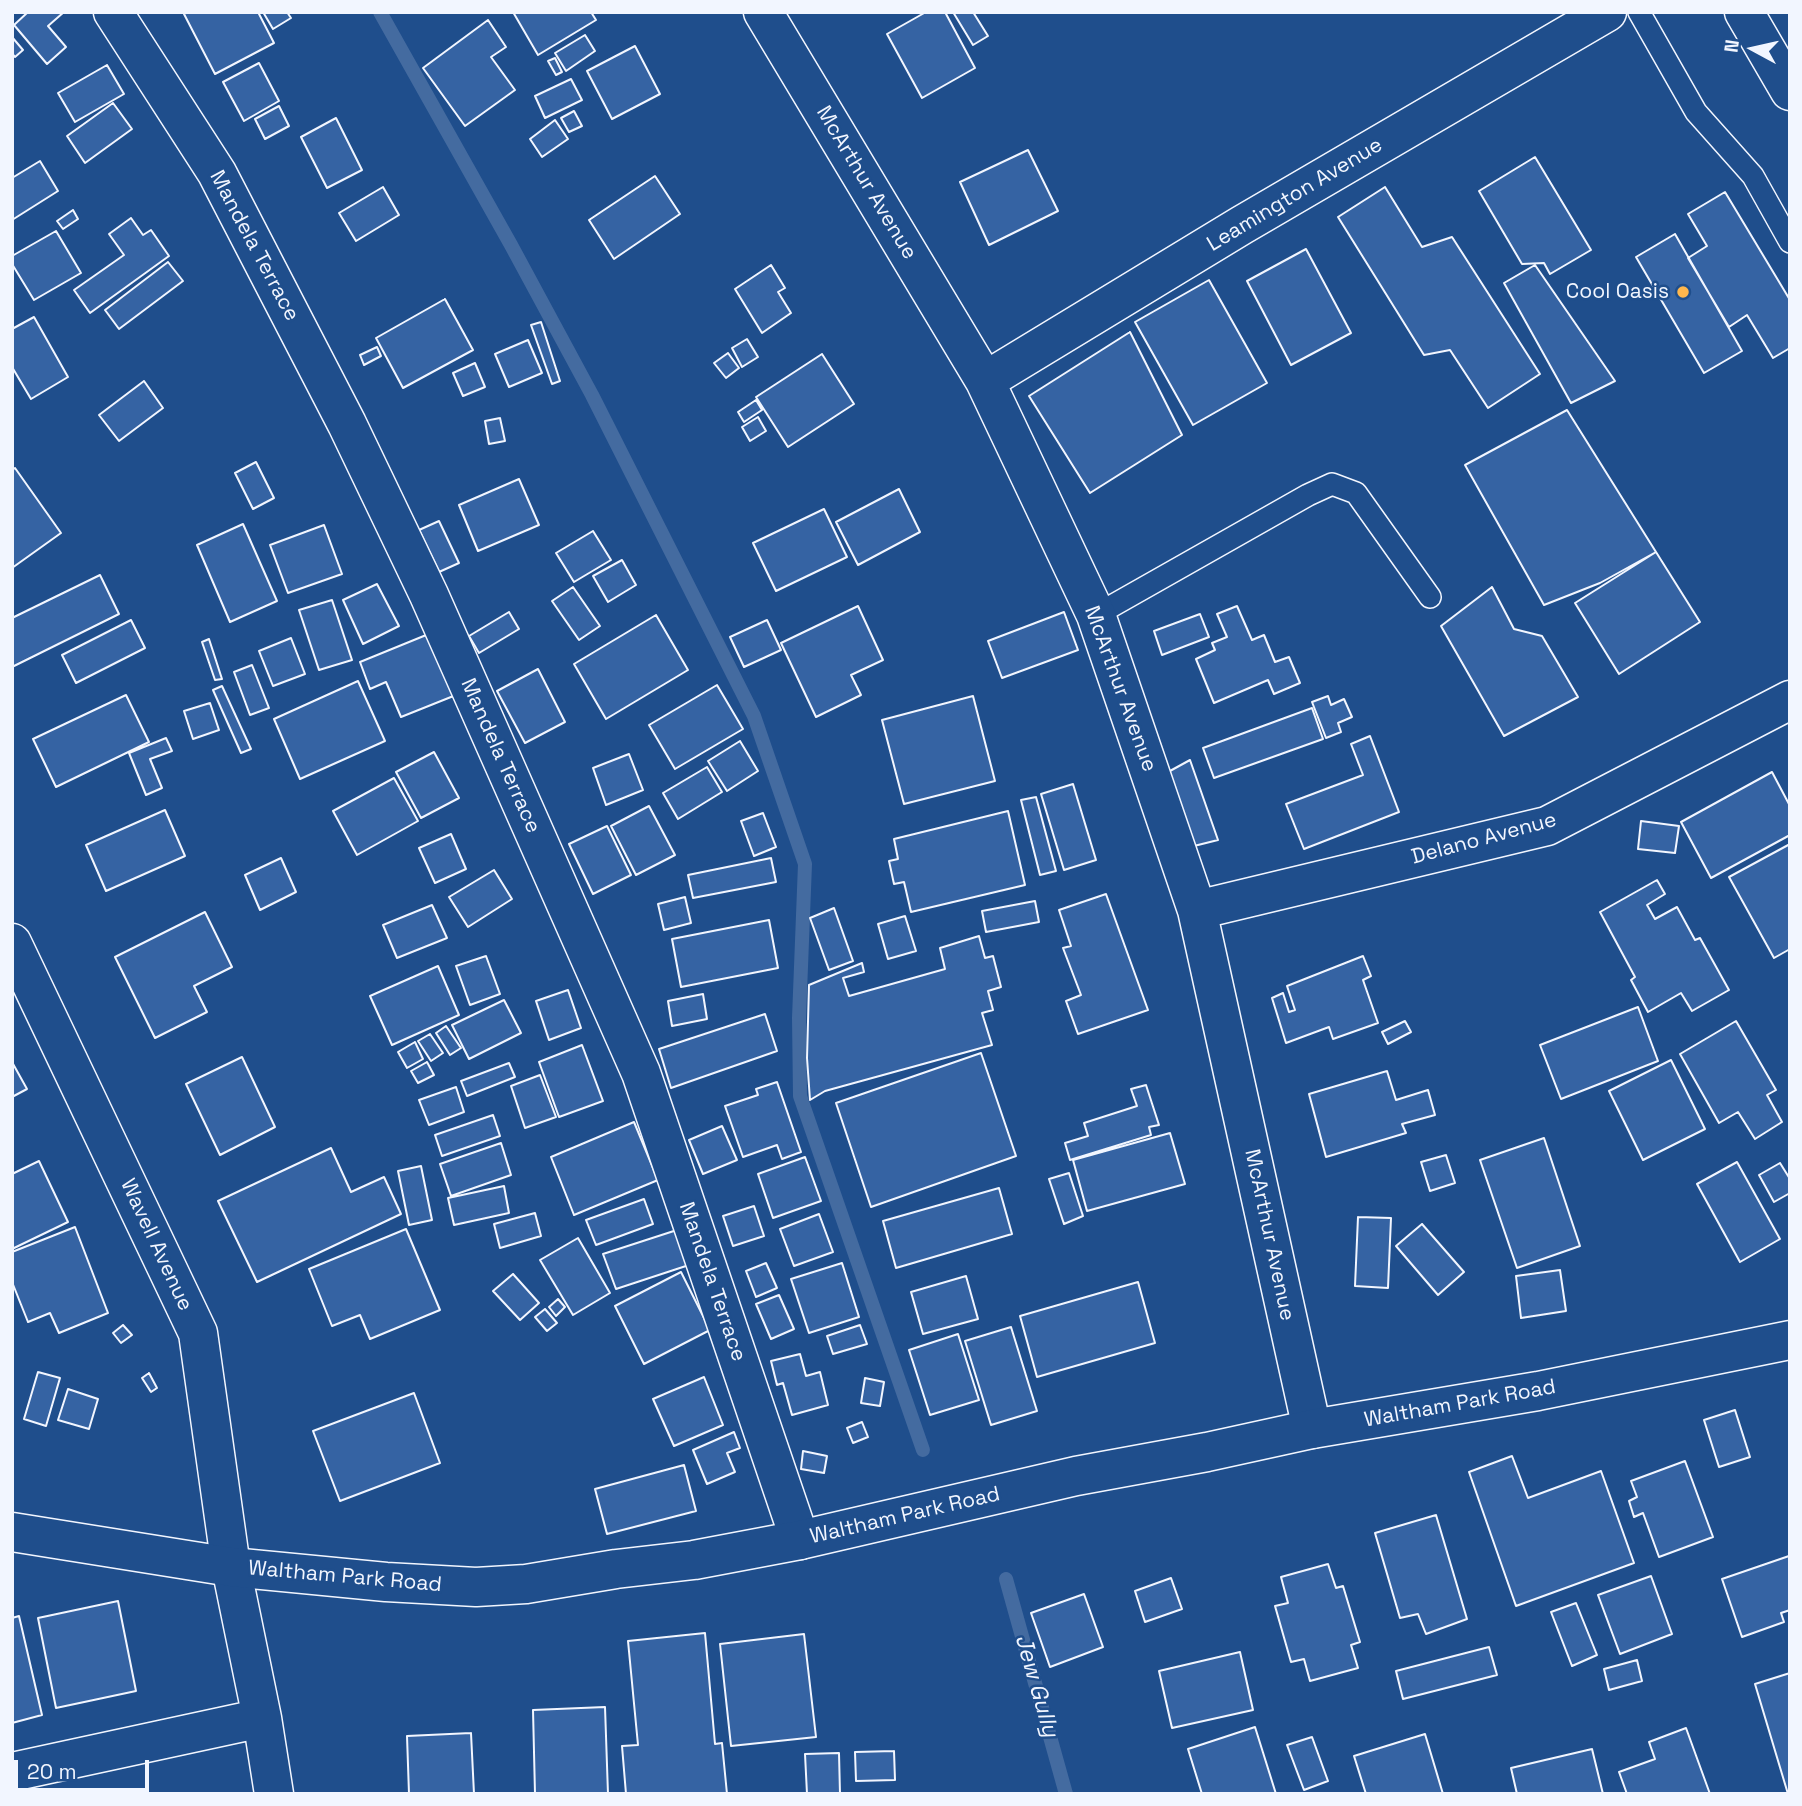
<!DOCTYPE html>
<html>
<head>
<meta charset="utf-8">
<style>
  body { margin:0 }
  #map { position:relative; width:1802px; height:1806px; overflow:hidden; background:#1f4e8c; font-family:"Space Grotesk",sans-serif }
  canvas { display:block }
  .frame { position:absolute; inset:0; border:14px solid #f2f6ff; pointer-events:none }
  .north { position:absolute; left:1718px; top:14px; width:70px; height:70px; -webkit-text-stroke:5px #1f4e8c; paint-order:stroke; rotate:278deg; font-size:19px; font-weight:700; line-height:28px; text-align:center; color:#f2f6ff }
  .north::after { content:''; display:block; margin:auto; width:24px; height:32px; background:#f2f6ff; clip-path:polygon(50% 0,100% 100%,50% 72%,0 100%) }
  .scale { position:absolute; left:14px; top:1760px; width:135px; height:32px; box-sizing:border-box; border:4px solid #f2f6ff; border-top:0; padding-left:9px; font-size:21px; line-height:24px; white-space:nowrap; color:#f2f6ff; -webkit-text-stroke:5px #1f4e8c; paint-order:stroke }
</style>
</head>
<body>
<div id="map">
<canvas width="1802" height="1806"></canvas>
<div class="frame"></div>
<div class="north">N</div>
<div class="scale">20 m</div>
</div>
<script>
const ctx = document.querySelector('canvas').getContext('2d');
ctx.lineJoin = 'round';
const poly = rows => new Path2D(rows.map(r => 'M' + r).join(''));
function stroke(path, color, width, dash) { ctx.strokeStyle = color; ctx.lineWidth = width; ctx.lineCap = dash ? 'butt' : 'round'; ctx.setLineDash(dash || []); ctx.stroke(path); }
function fill(path, color) { ctx.fillStyle = color; ctx.fill(path, 'evenodd'); }
function drawText(font, color, halo, rows, align = 'center') {
  ctx.font = font + ' "Space Grotesk",sans-serif'; ctx.lineWidth = 5; ctx.setLineDash([]); ctx.textBaseline = 'middle'; ctx.strokeStyle = halo; ctx.fillStyle = color; for (const [text, x, y, turn = 0] of rows) {
    ctx.save(); ctx.translate(x, y); ctx.rotate((+turn || 0) * Math.PI / 180); ctx.textAlign = isNaN(turn) ? turn : align; if (halo) ctx.strokeText(text, 0, 0); ctx.fillText(text, 0, 0); ctx.restore();
  }
}
stroke(poly([
  [380,12,511,245,592,395,754,716,805,864,799,1018,800,1096,923,1450],
  [1006,1579,1066,1794]
]), '#446ba0', 14);
const building = poly([
  [28,12,64,12,48,26,66,47,47,64,14,25,28,12],
  [188,12,258,12,274,43,215,74,184,14,188,12],
  [263,12,287,12,291,18,273,29,263,12],
  [513,12,591,12,596,20,538,55,513,12],
  [926,12,945,12,975,68,922,98,887,34,926,12],
  [953,12,973,12,988,36,973,45,953,12],
  [488,20,506,47,491,57,515,90,465,126,423,68,488,20],
  [585,35,595,51,566,71,555,53,585,35],
  [12,37,23,50,15,57,12,53,12,37],
  [635,46,660,94,612,119,587,71,635,46],
  [555,58,562,72,556,75,548,61,555,58],
  [259,63,279,101,244,121,223,82,259,63],
  [107,65,124,94,75,122,58,93,107,65],
  [571,79,582,100,545,118,535,96,571,79],
  [113,103,132,129,85,163,67,136,113,103],
  [279,106,289,126,265,139,255,119,279,106],
  [574,111,582,126,569,132,561,118,574,111],
  [336,118,362,170,327,188,301,137,336,118],
  [555,120,568,139,542,157,530,139,555,120],
  [1028,150,1058,211,989,245,960,182,1028,150],
  [1535,157,1591,250,1550,274,1544,263,1522,264,1479,191,1535,157],
  [40,161,58,191,12,220,12,178,40,161],
  [655,176,680,214,614,259,589,220,655,176],
  [383,187,399,215,356,241,339,213,383,187],
  [1385,187,1422,247,1452,237,1540,374,1488,408,1450,350,1424,355,1338,217,1385,187],
  [1725,192,1790,300,1790,348,1773,358,1747,315,1729,327,1688,258,1707,246,1688,214,1725,192],
  [73,210,78,219,63,229,57,221,73,210],
  [131,218,143,235,151,230,169,256,90,313,74,290,124,255,109,234,131,218],
  [56,231,81,273,34,300,12,264,12,256,56,231],
  [1675,234,1742,351,1704,373,1636,257,1675,234],
  [1306,249,1351,333,1291,365,1247,281,1306,249],
  [168,262,183,281,119,329,105,310,168,262],
  [771,265,785,288,778,292,791,313,762,333,735,289,771,265],
  [1535,265,1615,381,1571,403,1504,283,1535,265],
  [1209,280,1267,383,1193,425,1135,322,1209,280],
  [445,299,473,350,403,388,376,338,445,299],
  [34,317,68,377,31,399,12,367,12,329,34,317],
  [541,322,560,381,552,384,531,325,541,322],
  [1130,332,1182,435,1090,493,1029,396,1130,332],
  [747,339,758,357,742,367,732,348,747,339],
  [528,340,542,373,509,387,495,354,528,340],
  [377,347,381,356,364,365,360,355,377,347],
  [728,353,739,368,726,378,714,363,728,353],
  [822,354,854,404,788,447,756,397,822,354],
  [475,363,485,387,463,396,453,373,475,363],
  [144,381,163,408,119,441,99,415,144,381],
  [756,400,762,410,744,422,738,412,756,400],
  [1567,410,1656,552,1600,583,1544,605,1465,465,1567,410],
  [758,417,766,431,750,441,742,427,758,417],
  [500,418,505,441,489,444,485,421,500,418],
  [256,462,274,498,253,509,235,473,256,462],
  [15,468,61,533,12,568,12,470,15,468],
  [519,479,539,525,478,551,459,505,519,479],
  [899,489,920,532,858,565,836,522,899,489],
  [824,509,847,557,776,591,753,543,824,509],
  [439,521,459,563,439,572,419,530,439,521],
  [243,524,277,601,230,622,197,545,243,524],
  [324,525,342,574,288,593,270,545,324,525],
  [593,531,611,560,574,582,556,553,593,531],
  [1656,552,1700,622,1619,674,1575,603,1656,552],
  [622,560,636,585,608,602,593,576,622,560],
  [100,575,119,614,12,667,12,618,100,575],
  [377,584,399,626,363,644,343,600,377,584],
  [573,587,600,626,579,640,552,601,573,587],
  [1492,587,1514,629,1542,636,1578,697,1504,736,1441,626,1492,587],
  [332,600,352,660,319,670,299,610,332,600],
  [858,606,883,660,851,675,861,695,816,717,781,643,858,606],
  [1237,606,1252,640,1264,635,1275,662,1289,657,1300,683,1274,694,1268,680,1214,703,1196,659,1215,650,1212,643,1227,637,1217,614,1237,606],
  [509,612,519,629,479,653,469,636,509,612],
  [1064,612,1078,650,1002,678,988,641,1064,612],
  [1200,614,1209,637,1162,655,1154,631,1200,614],
  [656,615,688,670,606,719,574,664,656,615],
  [131,620,145,648,76,683,62,655,131,620],
  [767,620,781,650,744,667,730,637,767,620],
  [436,631,461,693,401,717,386,682,370,689,360,662,436,631],
  [291,638,305,674,273,686,259,651,291,638],
  [209,639,222,679,215,680,202,642,209,639],
  [252,665,269,708,250,715,234,672,252,665],
  [538,669,565,722,525,743,497,691,538,669],
  [358,681,385,741,300,779,274,719,358,681],
  [717,685,743,729,675,769,649,725,717,685],
  [222,686,251,749,241,753,213,690,222,686],
  [126,695,149,742,56,787,33,739,126,695],
  [973,696,995,781,904,804,882,720,973,696],
  [1328,696,1331,705,1344,699,1352,717,1338,723,1341,732,1326,738,1312,702,1328,696],
  [210,703,219,730,193,739,184,711,210,703],
  [1312,708,1323,739,1214,778,1203,748,1312,708],
  [1370,736,1399,812,1304,849,1286,804,1363,775,1351,744,1370,736],
  [166,738,172,751,150,759,162,788,146,795,129,753,166,738],
  [740,741,758,771,727,791,708,761,740,741],
  [434,752,459,798,421,818,396,772,434,752],
  [629,754,643,790,606,805,593,768,629,754],
  [1190,760,1218,840,1186,848,1159,777,1190,760],
  [707,767,722,792,678,819,663,793,707,767],
  [1772,772,1790,806,1790,835,1711,878,1681,822,1772,772],
  [394,778,418,821,357,855,333,811,394,778],
  [1073,784,1096,860,1064,870,1041,794,1073,784],
  [1036,797,1056,871,1040,875,1021,800,1036,797],
  [649,806,675,855,636,875,611,826,649,806],
  [165,810,185,856,106,891,86,845,165,810],
  [1008,811,1025,885,911,912,904,882,894,884,889,861,898,859,894,839,1008,811],
  [763,813,776,847,754,856,741,821,763,813],
  [1641,821,1679,826,1675,853,1638,849,1641,821],
  [607,826,631,875,593,894,569,844,607,826],
  [451,834,466,869,435,883,419,848,451,834],
  [1790,844,1790,949,1774,958,1729,877,1790,844],
  [281,858,296,892,260,910,245,875,281,858],
  [771,858,776,882,693,898,688,875,771,858],
  [494,870,512,899,468,927,449,897,494,870],
  [1657,880,1665,894,1647,905,1655,919,1677,907,1695,940,1700,938,1729,990,1692,1011,1681,993,1648,1012,1631,980,1635,977,1600,912,1657,880],
  [1106,894,1148,1010,1078,1034,1066,1001,1081,995,1063,948,1071,946,1059,910,1106,894],
  [685,897,691,923,664,930,658,904,685,897],
  [1035,901,1039,922,986,932,982,911,1035,901],
  [432,905,447,938,397,958,383,925,432,905],
  [834,908,853,961,829,970,810,918,834,908],
  [205,912,232,967,194,986,207,1012,155,1038,115,957,205,912],
  [905,916,916,951,888,959,878,924,905,916],
  [769,920,778,968,681,987,672,939,769,920],
  [979,936,985,958,993,956,1001,987,988,991,993,1010,982,1013,992,1045,825,1091,810,1100,807,1058,809,985,862,963,864,972,843,978,849,996,945,969,940,948,979,936],
  [486,956,500,994,470,1005,456,966,486,956],
  [1363,956,1371,976,1363,980,1378,1023,1333,1039,1329,1027,1286,1043,1272,998,1283,993,1289,1012,1295,1010,1287,986,1363,956],
  [438,966,459,1015,392,1045,370,996,438,966],
  [568,990,581,1028,549,1040,536,1001,568,990],
  [703,994,707,1019,672,1026,668,1001,703,994],
  [504,1000,521,1033,469,1059,452,1025,504,1000],
  [1638,1007,1658,1061,1561,1099,1540,1045,1638,1007],
  [765,1014,777,1051,671,1088,659,1049,765,1014],
  [1405,1021,1411,1032,1388,1044,1382,1032,1405,1021],
  [1736,1021,1776,1090,1767,1095,1782,1122,1755,1139,1738,1112,1719,1123,1680,1054,1736,1021],
  [446,1026,461,1048,450,1055,436,1033,446,1026],
  [430,1034,443,1053,431,1061,418,1041,430,1034],
  [415,1042,423,1059,407,1068,398,1052,415,1042],
  [582,1045,603,1101,559,1117,539,1062,582,1045],
  [981,1053,1016,1156,871,1207,836,1103,981,1053],
  [242,1057,275,1127,220,1155,186,1084,242,1057],
  [1671,1060,1705,1129,1643,1160,1609,1091,1671,1060],
  [12,1062,27,1089,12,1097,12,1062],
  [427,1062,434,1075,418,1083,411,1071,427,1062],
  [509,1063,515,1077,467,1096,461,1081,509,1063],
  [1387,1071,1396,1100,1428,1090,1435,1115,1402,1124,1406,1133,1326,1157,1309,1094,1387,1071],
  [540,1075,556,1117,525,1128,511,1086,540,1075],
  [777,1082,801,1152,782,1159,777,1145,743,1157,725,1106,758,1095,756,1089,777,1082],
  [1146,1085,1159,1125,1149,1127,1151,1135,1070,1160,1065,1143,1088,1136,1084,1123,1137,1106,1131,1089,1146,1085],
  [456,1087,464,1112,429,1125,419,1100,456,1087],
  [493,1115,500,1136,442,1156,435,1135,493,1115],
  [634,1122,658,1180,574,1215,551,1157,634,1122],
  [722,1126,737,1160,703,1174,689,1140,722,1126],
  [1170,1133,1185,1184,1087,1211,1073,1160,1170,1133],
  [1544,1138,1580,1246,1517,1268,1480,1160,1544,1138],
  [501,1143,511,1175,451,1196,440,1164,501,1143],
  [331,1148,351,1192,384,1177,401,1214,257,1282,218,1201,331,1148],
  [1446,1155,1455,1183,1430,1191,1421,1162,1446,1155],
  [805,1157,821,1201,773,1218,758,1174,805,1157],
  [39,1161,68,1222,12,1249,12,1174,39,1161],
  [1737,1162,1780,1239,1740,1262,1697,1184,1737,1162],
  [1780,1163,1790,1179,1790,1193,1774,1202,1759,1175,1780,1163],
  [421,1166,432,1220,409,1225,398,1171,421,1166],
  [1069,1173,1083,1216,1064,1224,1049,1179,1069,1173],
  [504,1186,509,1213,454,1225,448,1198,504,1186],
  [999,1188,1012,1234,896,1268,883,1221,999,1188],
  [644,1199,653,1224,596,1245,586,1220,644,1199],
  [754,1206,764,1236,733,1246,723,1216,754,1206],
  [535,1213,541,1236,500,1248,494,1224,535,1213],
  [819,1214,833,1252,794,1266,780,1229,819,1214],
  [1358,1217,1391,1218,1388,1288,1355,1286,1358,1217],
  [1422,1224,1464,1272,1438,1295,1396,1246,1422,1224],
  [75,1227,108,1313,59,1333,50,1313,28,1322,12,1282,12,1252,75,1227],
  [406,1229,440,1310,370,1339,360,1315,332,1326,309,1269,406,1229],
  [680,1229,692,1264,616,1289,603,1254,680,1229],
  [578,1238,610,1293,573,1315,540,1260,578,1238],
  [766,1263,777,1288,756,1297,746,1271,766,1263],
  [842,1263,859,1317,809,1333,791,1279,842,1263],
  [1560,1270,1566,1311,1521,1318,1516,1276,1560,1270],
  [681,1272,710,1330,644,1364,615,1306,681,1272],
  [513,1274,539,1303,520,1320,493,1291,513,1274],
  [966,1276,978,1319,923,1334,911,1292,966,1276],
  [1138,1282,1155,1343,1037,1377,1020,1316,1138,1282],
  [779,1295,794,1329,771,1339,756,1304,779,1295],
  [558,1299,565,1307,556,1316,549,1307,558,1299],
  [545,1309,557,1323,547,1331,535,1317,545,1309],
  [123,1325,132,1335,121,1343,113,1333,123,1325],
  [860,1325,867,1344,833,1354,827,1336,860,1325],
  [1011,1327,1037,1411,991,1425,965,1341,1011,1327],
  [958,1334,979,1400,930,1415,909,1350,958,1334],
  [800,1354,806,1376,820,1372,828,1405,792,1415,783,1383,777,1385,771,1361,800,1354],
  [38,1372,60,1378,46,1426,24,1419,38,1372],
  [149,1373,157,1388,151,1392,142,1378,149,1373],
  [704,1377,723,1425,674,1446,653,1399,704,1377],
  [865,1378,884,1382,880,1406,861,1403,865,1378],
  [68,1389,98,1399,89,1429,58,1420,68,1389],
  [414,1393,440,1463,340,1501,313,1431,414,1393],
  [1735,1410,1750,1457,1719,1467,1704,1420,1735,1410],
  [862,1422,868,1437,853,1443,847,1428,862,1422],
  [734,1432,740,1448,727,1453,735,1472,707,1484,693,1450,734,1432],
  [803,1451,827,1456,824,1473,801,1469,803,1451],
  [1512,1456,1528,1498,1601,1471,1634,1563,1516,1606,1469,1472,1512,1456],
  [1685,1461,1713,1537,1659,1557,1643,1513,1634,1517,1629,1501,1637,1497,1631,1481,1685,1461],
  [684,1465,696,1511,607,1534,595,1489,684,1465],
  [1436,1515,1467,1619,1426,1634,1418,1614,1400,1618,1375,1533,1436,1515],
  [1789,1556,1790,1610,1781,1613,1784,1622,1742,1637,1722,1579,1789,1556],
  [1328,1564,1336,1588,1343,1586,1360,1642,1351,1645,1358,1668,1310,1681,1304,1659,1291,1662,1275,1606,1288,1603,1281,1577,1328,1564],
  [1651,1576,1672,1634,1620,1654,1598,1595,1651,1576],
  [1171,1578,1182,1609,1145,1622,1135,1591,1171,1578],
  [1084,1594,1103,1647,1050,1667,1031,1613,1084,1594],
  [118,1601,136,1691,56,1708,38,1618,118,1601],
  [1576,1603,1597,1655,1572,1666,1551,1612,1576,1603],
  [19,1616,42,1715,12,1723,12,1618,19,1616],
  [705,1633,715,1744,722,1743,727,1794,626,1794,622,1746,638,1745,628,1641,705,1633],
  [804,1634,816,1737,731,1746,720,1644,804,1634],
  [1489,1647,1497,1675,1403,1699,1396,1671,1489,1647],
  [1240,1652,1253,1710,1172,1728,1159,1671,1240,1652],
  [1637,1660,1642,1681,1609,1690,1604,1669,1637,1660],
  [1790,1673,1790,1794,1788,1794,1755,1684,1790,1673],
  [605,1707,608,1794,535,1794,533,1710,605,1707],
  [1255,1727,1276,1794,1202,1794,1188,1749,1255,1727],
  [1686,1728,1710,1794,1627,1794,1619,1772,1655,1759,1649,1742,1686,1728],
  [471,1733,474,1794,409,1794,407,1736,471,1733],
  [1425,1734,1443,1794,1366,1794,1354,1756,1425,1734],
  [1312,1737,1328,1781,1304,1790,1287,1745,1312,1737],
  [1592,1749,1603,1794,1517,1794,1511,1768,1592,1749],
  [894,1751,895,1780,856,1781,855,1752,894,1751],
  [839,1753,840,1794,807,1794,805,1754,839,1753]
]);
fill(building, '#3563a3');
stroke(building, '#f2f6ff', 2);
const service = poly([
  [1639,12,1696,112,1753,176,1790,242],
  [1096,615,1308,495,1332,484,1356,493,1430,597]
]);
const minor = poly([
  [113,12,217,173,347,424,429,595,641,1073,800,1540],
  [763,12,985,381,1096,615,1197,910,1312,1429],
  [985,381,1242,225,1607,12],
  [1197,910,1547,826,1790,700],
  [12,943,198,1333,231,1567,262,1718,274,1794],
  [12,1772,262,1718]
]);
const secondary = poly([
  [12,1532,231,1567,386,1582,476,1587,526,1584,616,1569,694,1560,800,1540,1076,1476,1207,1452,1312,1429,1538,1391,1790,1340]
]);
const primary = poly([
  [1744,12,1790,91]
]);
stroke(service, '#f2f6ff', 24);
stroke(minor, '#f2f6ff', 41);
stroke(secondary, '#f2f6ff', 41);
stroke(primary, '#f2f6ff', 41);
stroke(service, '#1f4e8c', 21);
stroke(minor, '#1f4e8c', 38);
stroke(secondary, '#1f4e8c', 38);
stroke(primary, '#1f4e8c', 38);
for (const [x, y, r, color] of [
  [1683,292,7,"#ffb74d"]
]) { const dot = new Path2D(); dot.arc(x, y, r, 0, 2 * Math.PI); ctx.fillStyle = color; ctx.fill(dot); stroke(dot, '#1f4e8c', 2.5); }
drawText('21px', '#f2f6ff', '#1f4e8c', [
  ["McArthur Avenue",866,183,59],
  ["Leamington Avenue",1295,195,-31],
  ["Mandela Terrace",254,246,62],
  ["McArthur Avenue",1120,689,70],
  ["Mandela Terrace",500,756,66],
  ["Delano Avenue",1484,839,-15],
  ["McArthur Avenue",1269,1235,78],
  ["Wavell Avenue",156,1245,65],
  ["Mandela Terrace",712,1282,71],
  ["Waltham Park Road",1460,1404,-10],
  ["Waltham Park Road",905,1516,-13],
  ["Waltham Park Road",345,1577,5]
]);
drawText('21px', '#f2f6ff', '#1f4e8c', [
  ["Cool Oasis",1669,292]
], 'right');
drawText('italic 23px', '#f2f6ff', '#1f4e8c', [
  ["Jew Gully",1036,1686,74]
]);
</script>
</body>
</html>
